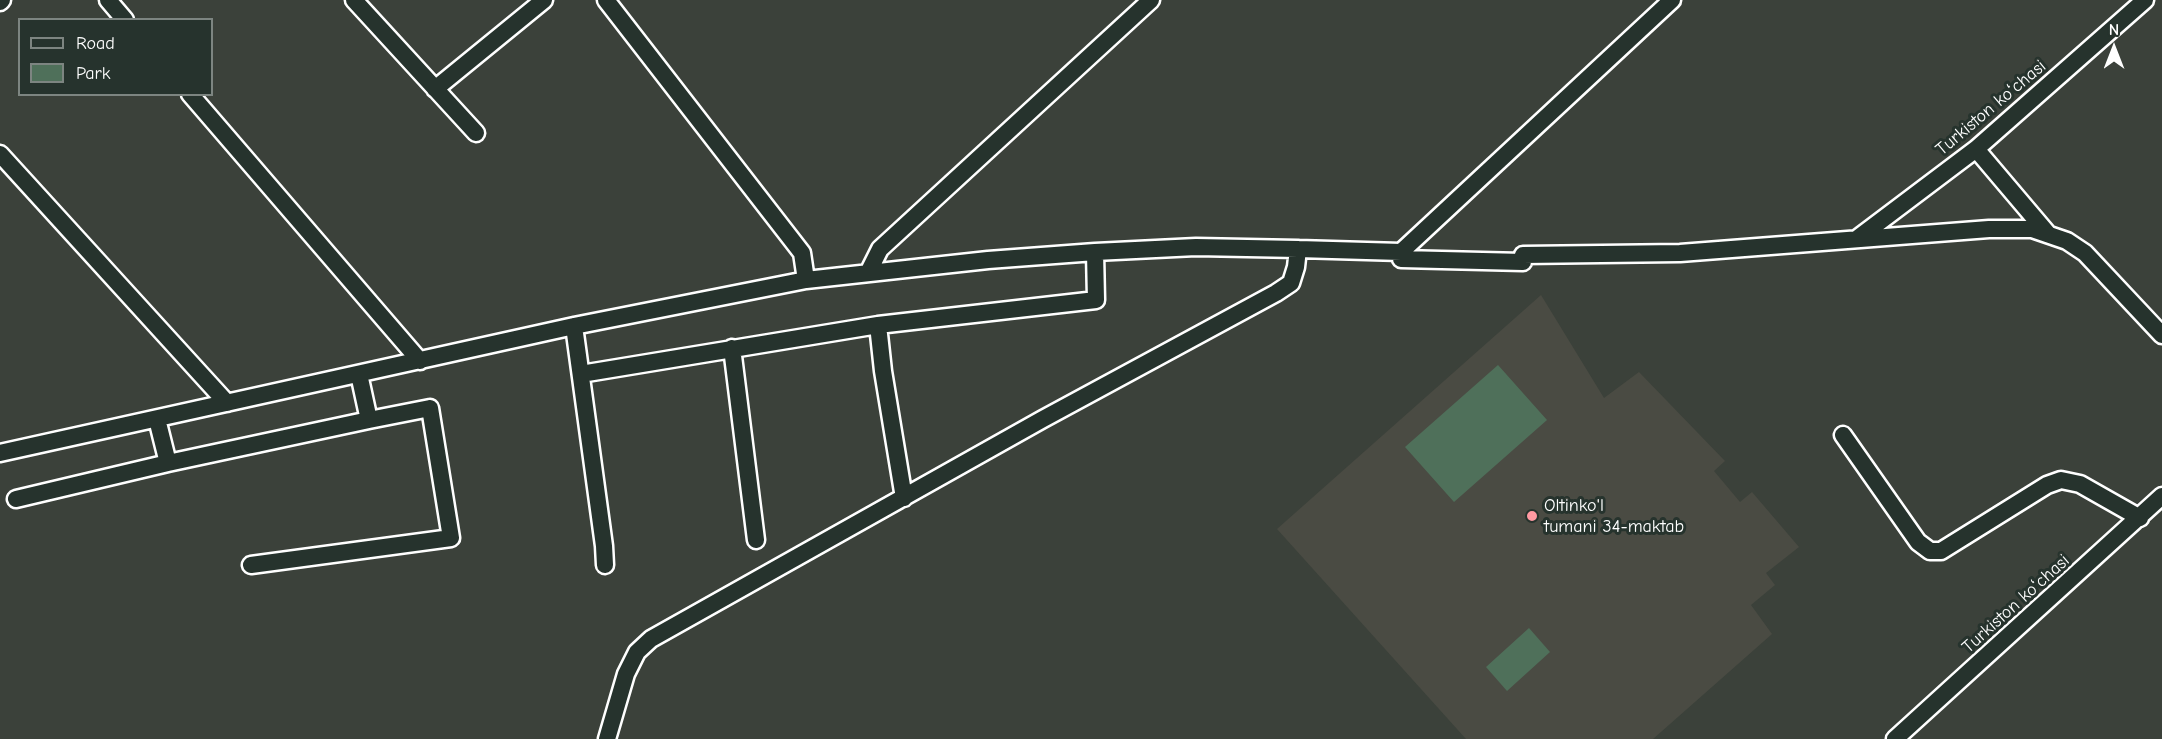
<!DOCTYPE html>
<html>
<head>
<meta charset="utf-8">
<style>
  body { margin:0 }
  #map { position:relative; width:2162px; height:739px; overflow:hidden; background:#3b413a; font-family:"Comic Neue",sans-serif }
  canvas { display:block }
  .legend { position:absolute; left:18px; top:18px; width:195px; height:78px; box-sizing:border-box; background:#26332d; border:2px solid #7d8581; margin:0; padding:8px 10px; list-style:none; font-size:18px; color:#fff }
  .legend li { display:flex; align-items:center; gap:12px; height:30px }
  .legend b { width:30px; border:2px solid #7d8581 }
  .north { position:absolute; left:2084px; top:18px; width:60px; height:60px; -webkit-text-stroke:4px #26332d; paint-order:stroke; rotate:0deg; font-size:16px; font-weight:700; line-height:24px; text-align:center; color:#fff }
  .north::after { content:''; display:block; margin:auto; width:21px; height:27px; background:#fff; clip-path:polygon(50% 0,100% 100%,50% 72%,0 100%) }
</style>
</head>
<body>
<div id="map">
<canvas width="2162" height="739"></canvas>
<ul class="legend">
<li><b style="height:8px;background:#26332d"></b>Road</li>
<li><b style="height:16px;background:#4f705a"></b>Park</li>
</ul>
<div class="north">N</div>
</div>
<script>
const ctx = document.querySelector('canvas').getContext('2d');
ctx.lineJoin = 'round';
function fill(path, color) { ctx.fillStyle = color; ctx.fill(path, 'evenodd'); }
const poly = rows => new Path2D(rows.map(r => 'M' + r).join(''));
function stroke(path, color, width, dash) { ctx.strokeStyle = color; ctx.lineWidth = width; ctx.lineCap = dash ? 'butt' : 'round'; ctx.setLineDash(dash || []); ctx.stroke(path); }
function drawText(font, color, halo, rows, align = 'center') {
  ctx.font = font + ' "Comic Neue",sans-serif'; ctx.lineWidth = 6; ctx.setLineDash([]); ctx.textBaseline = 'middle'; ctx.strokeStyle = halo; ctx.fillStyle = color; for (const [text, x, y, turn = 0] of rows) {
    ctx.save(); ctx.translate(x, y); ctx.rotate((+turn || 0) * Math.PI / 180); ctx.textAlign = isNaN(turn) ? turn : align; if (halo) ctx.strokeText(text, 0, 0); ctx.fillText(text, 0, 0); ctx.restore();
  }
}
fill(poly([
  [1541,295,1604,398,1639,372,1725,461,1714,471,1740,502,1752,492,1799,547,1766,573,1775,585,1751,605,1772,634,1653,739,1466,739,1277,529]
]), '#4a4b43');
fill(poly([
  [1498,365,1547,420,1454,502,1405,447],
  [1529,628,1550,652,1507,691,1486,667]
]), '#4f705a');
const minor = poly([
  [108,0,125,20],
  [354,0,476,133],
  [606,0,802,253,806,280],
  [0,2,2,0],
  [435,89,544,0],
  [190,94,420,361],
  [1976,149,2048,234],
  [0,154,227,403],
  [1858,238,1976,149,2145,0],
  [1401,252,1672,0],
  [868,273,880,249,1151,0],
  [878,325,1096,300,1095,252],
  [574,326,604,546,605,565],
  [732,348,756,540],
  [581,374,878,325,883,371,904,498],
  [1843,435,1918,542,1930,551,1941,551,2047,485,2061,480,2080,484,2140,518],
  [0,453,574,326,806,280,988,260,1095,252,1196,247,1298,249,1401,252,1401,259,1523,262,1523,255,1680,253,1989,229,2032,229,2067,241,2085,253,2162,335],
  [168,463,369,420],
  [16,499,168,463,157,419],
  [251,565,451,538,430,408,369,420,359,374],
  [607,739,626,674,637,652,651,639,1043,419,1276,293,1291,283,1296,267,1298,249],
  [1895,739,2162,496]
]);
stroke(minor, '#fff', 21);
stroke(minor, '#26332d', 16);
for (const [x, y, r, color] of [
  [1532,516,6,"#ff9aa2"]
]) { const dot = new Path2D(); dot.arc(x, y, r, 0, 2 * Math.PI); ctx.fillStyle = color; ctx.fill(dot); stroke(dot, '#26332d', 2); }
drawText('18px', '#fff', '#26332d', [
  ["Turkiston koʻchasi",1991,108,-40],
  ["Turkiston koʻchasi",2016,604,-42]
]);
drawText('18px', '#fff', '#26332d', [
  ["Oltinko'l",1544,506],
  ["tumani 34-maktab",1544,527]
], 'left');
</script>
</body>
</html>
